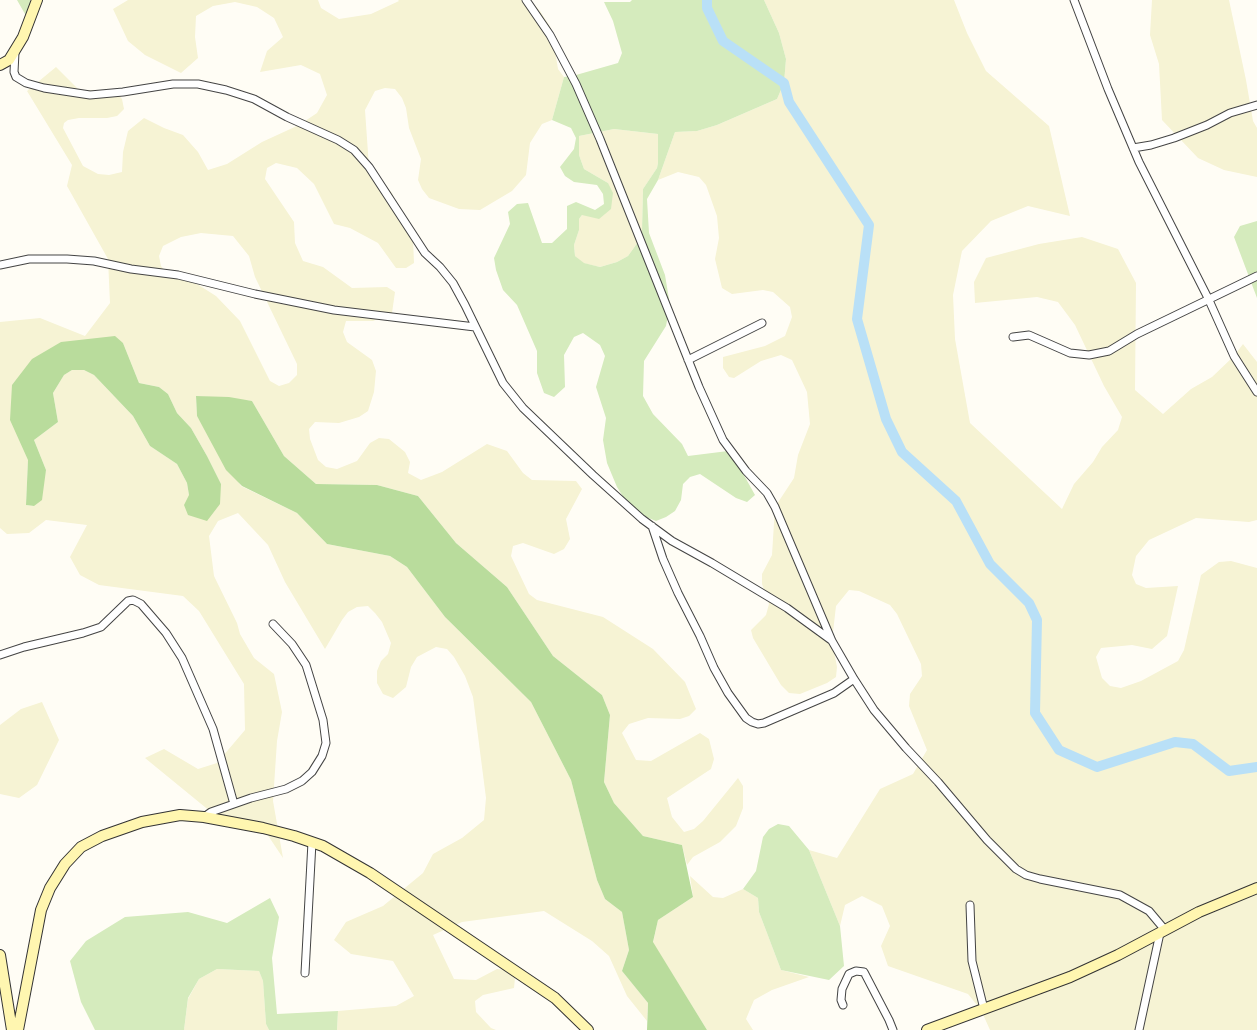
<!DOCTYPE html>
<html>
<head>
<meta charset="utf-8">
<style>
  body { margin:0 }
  canvas { display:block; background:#fffdf5 }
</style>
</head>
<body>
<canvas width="1257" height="1030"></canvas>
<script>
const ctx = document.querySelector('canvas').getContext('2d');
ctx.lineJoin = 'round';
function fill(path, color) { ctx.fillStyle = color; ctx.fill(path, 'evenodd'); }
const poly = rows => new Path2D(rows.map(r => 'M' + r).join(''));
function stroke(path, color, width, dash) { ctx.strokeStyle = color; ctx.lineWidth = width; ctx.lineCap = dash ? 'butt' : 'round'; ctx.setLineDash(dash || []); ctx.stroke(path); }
fill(poly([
  [128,0,318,0,321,8,339,19,371,14,399,1,398,0,530,0,540,11,551,28,558,69,564,77,552,120,542,124,530,143,526,175,512,191,480,210,459,209,429,198,422,189,418,180,421,159,409,128,406,108,402,98,395,89,385,88,375,91,365,110,369,167,392,193,413,240,414,263,406,268,396,268,378,243,350,228,334,224,314,184,297,168,276,163,267,168,265,179,294,222,295,243,303,261,323,267,352,288,387,287,395,292,392,313,373,321,346,321,343,332,347,342,372,360,376,371,374,392,368,411,359,417,339,423,315,422,309,429,310,439,318,460,326,467,337,469,357,461,370,443,379,438,389,439,405,452,410,462,408,473,421,480,442,472,487,444,507,451,523,473,532,480,576,481,582,489,566,519,570,539,564,549,554,554,523,543,513,546,511,556,529,594,537,600,603,617,653,649,685,682,696,709,689,716,680,719,648,718,629,724,622,733,636,760,651,761,700,733,709,739,714,759,711,769,667,798,672,817,684,832,694,829,703,821,738,778,743,786,743,808,736,826,720,842,693,857,687,865,682,845,643,836,614,803,604,782,610,715,602,695,553,656,507,587,456,543,418,496,377,485,316,484,284,456,252,401,196,396,197,416,241,486,297,513,327,544,390,556,407,567,445,617,531,702,571,780,597,880,605,899,622,912,629,950,622,971,648,1003,647,1021,627,996,609,956,592,941,544,911,462,922,433,935,454,979,476,980,497,969,508,970,515,978,514,988,483,995,475,1001,476,1012,491,1028,496,1030,337,1030,338,1011,396,1006,414,996,393,961,351,954,334,940,346,922,383,906,423,873,433,854,462,838,484,820,486,798,473,697,465,676,454,657,447,649,436,647,417,657,411,667,406,687,393,698,383,694,377,683,377,671,381,661,388,654,391,643,382,622,375,613,368,606,357,607,348,612,342,620,325,649,285,582,268,545,238,513,218,521,209,536,214,576,237,623,240,634,254,658,274,674,282,712,277,741,273,801,283,858,263,828,244,819,231,822,211,812,145,758,164,749,198,769,217,763,245,730,244,684,199,611,183,596,99,585,80,575,70,557,87,525,46,520,29,533,7,534,0,528,0,322,40,318,85,336,110,303,108,259,67,186,72,165,27,91,56,67,77,88,82,90,115,91,122,99,124,109,117,116,107,118,79,118,68,120,64,123,63,128,83,166,98,174,109,175,122,172,123,152,128,131,144,118,164,128,183,135,198,152,208,170,227,164,262,142,299,125,317,113,327,95,320,74,301,65,260,72,267,51,283,37,274,18,257,7,235,2,213,6,196,16,195,37,198,58,181,73,145,55,128,41,113,9],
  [201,233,233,236,249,256,255,277,297,364,297,375,289,383,279,386,270,381,240,321,216,296,197,284,167,274,161,266,159,256,163,246,181,237],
  [61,342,123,343,139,383,159,387,168,394,177,413,191,428,207,456,221,484,189,495,187,483,177,464,150,446,133,416,94,375,84,370,72,370,64,375,53,393,58,422,34,440,46,470,34,506,26,505,28,460],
  [764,0,954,0,967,33,986,71,1049,126,1070,216,1028,206,991,221,962,251,953,295,955,339,970,423,1062,509,1074,484,1093,462,1102,447,1118,430,1122,417,1104,386,1075,325,1058,302,1037,297,975,303,974,282,986,258,1039,244,1082,237,1118,249,1136,283,1135,390,1163,414,1191,389,1212,377,1234,356,1243,344,1257,362,1257,520,1249,522,1196,518,1149,540,1136,556,1132,575,1136,584,1146,588,1178,586,1167,636,1152,649,1132,645,1101,648,1096,657,1102,678,1110,686,1121,688,1141,681,1178,661,1184,650,1201,575,1219,562,1231,561,1257,568,1257,1030,990,1030,981,1010,968,994,888,966,881,946,890,926,882,906,862,896,845,905,840,926,809,850,837,858,880,789,913,774,927,750,909,706,910,694,922,676,921,664,897,614,890,605,859,591,849,590,836,606,832,641,837,667,836,677,827,683,800,694,789,693,781,685,753,638,751,630,766,615,769,604,762,584,762,574,772,555,775,507,794,478,798,455,810,424,807,392,792,360,781,355,761,361,734,378,729,377,723,368,723,357,765,346,785,336,792,317,790,307,773,292,763,290,732,294,722,288,715,259,719,238,717,216,706,185,699,177,678,172,658,180,675,132,697,131,717,125,777,99,784,83,786,59,779,33],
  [1152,0,1229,0,1246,80,1253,121,1257,128,1257,177,1224,170,1198,158,1162,120,1159,64,1150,35],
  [614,129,658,134,658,163,657,168,643,189,642,231,638,242,628,256,617,262,600,267,583,263,575,256,574,245,579,230,579,219,582,215,611,209,608,183,584,169,579,155,579,136],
  [42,702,59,740,37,785,19,798,0,794,0,725,21,709],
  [690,876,713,897,723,898,743,889,758,898,759,912,781,970,809,977,772,990,754,1000,746,1019,753,1030,707,1030,653,943,658,920,693,897],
  [217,969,259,971,263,981,266,1024,269,1030,184,1030,188,999,199,979]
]), '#f6f3d4');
fill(poly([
  [17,0,30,0,34,7,29,21],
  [632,0,764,0,779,33,786,59,784,83,777,99,717,125,697,131,675,132,658,180,647,199,649,233,665,275,670,305,666,326,644,361,643,396,653,414,682,444,688,456,728,451,735,459,755,495,747,502,736,498,700,474,690,477,683,484,681,500,675,511,666,517,656,521,646,517,629,506,617,487,607,463,603,440,606,418,596,387,605,356,600,345,583,333,574,337,564,355,565,387,554,397,544,393,537,373,537,351,517,305,503,290,496,270,494,258,510,224,508,212,517,204,528,203,542,243,552,243,567,229,567,206,576,202,595,210,604,204,603,194,597,185,574,182,565,176,560,167,574,149,576,138,571,128,552,120,564,77,576,75,618,63,622,53,613,21,604,2,630,2],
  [614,129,658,134,658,163,657,168,643,189,642,231,638,242,628,256,617,262,600,267,584,263,575,256,574,245,579,230,579,219,582,215,599,219,611,209,613,193,608,183,584,169,579,155,579,136],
  [1257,221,1257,298,1234,237,1240,226],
  [778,824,789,826,809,850,840,926,844,966,829,980,781,970,759,912,758,898,743,889,756,871,763,837,769,829],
  [270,898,279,917,272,958,277,1014,338,1011,337,1030,269,1030,266,1024,263,981,259,971,217,969,199,979,188,998,184,1030,95,1030,81,1002,70,961,86,941,125,917,188,912,227,923]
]), '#d5ebbd');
fill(poly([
  [115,336,123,343,139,383,159,387,168,394,177,413,191,428,207,456,221,484,220,504,207,521,188,515,184,505,189,495,187,483,177,464,150,446,133,416,94,375,84,370,72,370,64,375,53,393,58,422,34,440,46,470,42,500,34,506,26,505,28,460,10,420,12,385,32,359,61,342],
  [196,396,229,397,252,401,284,456,316,484,377,485,418,496,456,543,507,587,553,656,602,695,610,715,604,782,614,803,643,836,682,845,693,897,658,920,653,942,707,1030,647,1030,648,1003,622,971,629,950,622,912,605,899,597,880,571,780,531,702,445,617,407,567,390,556,327,544,297,513,242,486,226,470,197,416]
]), '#b9dc9c');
stroke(poly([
  [707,0,707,8,723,41,784,83,789,102,869,225,857,319,886,419,902,452,956,501,990,564,1029,603,1037,620,1035,713,1059,750,1097,767,1175,742,1193,744,1229,771,1257,767]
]), '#b9e0f7', 10);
const street = poly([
  [526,0,550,35,576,84,600,139,699,387,723,440,746,471,767,493,775,507,832,641,854,679,874,710,906,748,938,782,987,840,1016,869,1026,875,1040,879,1120,895,1149,911,1165,930],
  [1074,0,1108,89,1139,162,1208,298,1234,356,1257,392],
  [15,52,14,72,16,77,26,83,44,88,90,95,123,92,173,84,198,84,226,90,254,99,287,117,338,140,354,150,369,167,425,253,440,267,453,283,465,305,503,383,523,408,593,475,642,519,672,541,712,563,787,608,831,640],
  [1133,148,1151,145,1174,138,1207,125,1230,113,1257,105],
  [0,265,29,259,67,259,94,261,131,269,178,275,255,294,334,310,475,327],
  [1013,337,1029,335,1070,353,1089,355,1109,351,1137,334,1257,276],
  [688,360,762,323],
  [652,526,663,559,678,593,700,636,714,668,728,693,746,718,752,722,758,724,764,723,834,693,854,679],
  [0,655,24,647,83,633,101,627,128,601,133,600,141,604,166,633,182,658,213,729,234,804],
  [204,817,211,812,251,798,286,789,302,781,312,772,322,756,326,743,323,720,306,665,292,644,273,624],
  [970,905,972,961,984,1009],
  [305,973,312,842],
  [843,1005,841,1000,842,989,849,974,856,971,864,972,889,1020,893,1030],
  [1139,1030,1160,933]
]);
const secondary = poly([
  [0,65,9,60,23,37,37,0],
  [0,955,12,1030],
  [18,1030,41,910,50,888,65,864,81,847,102,836,142,822,180,815,204,817,263,828,294,836,323,846,370,873,555,998,588,1030],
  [927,1030,1070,977,1118,955,1199,912,1257,888]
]);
stroke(street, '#444', 9);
stroke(secondary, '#333', 12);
stroke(street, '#fff', 7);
stroke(secondary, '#fff6b0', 10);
</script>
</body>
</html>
